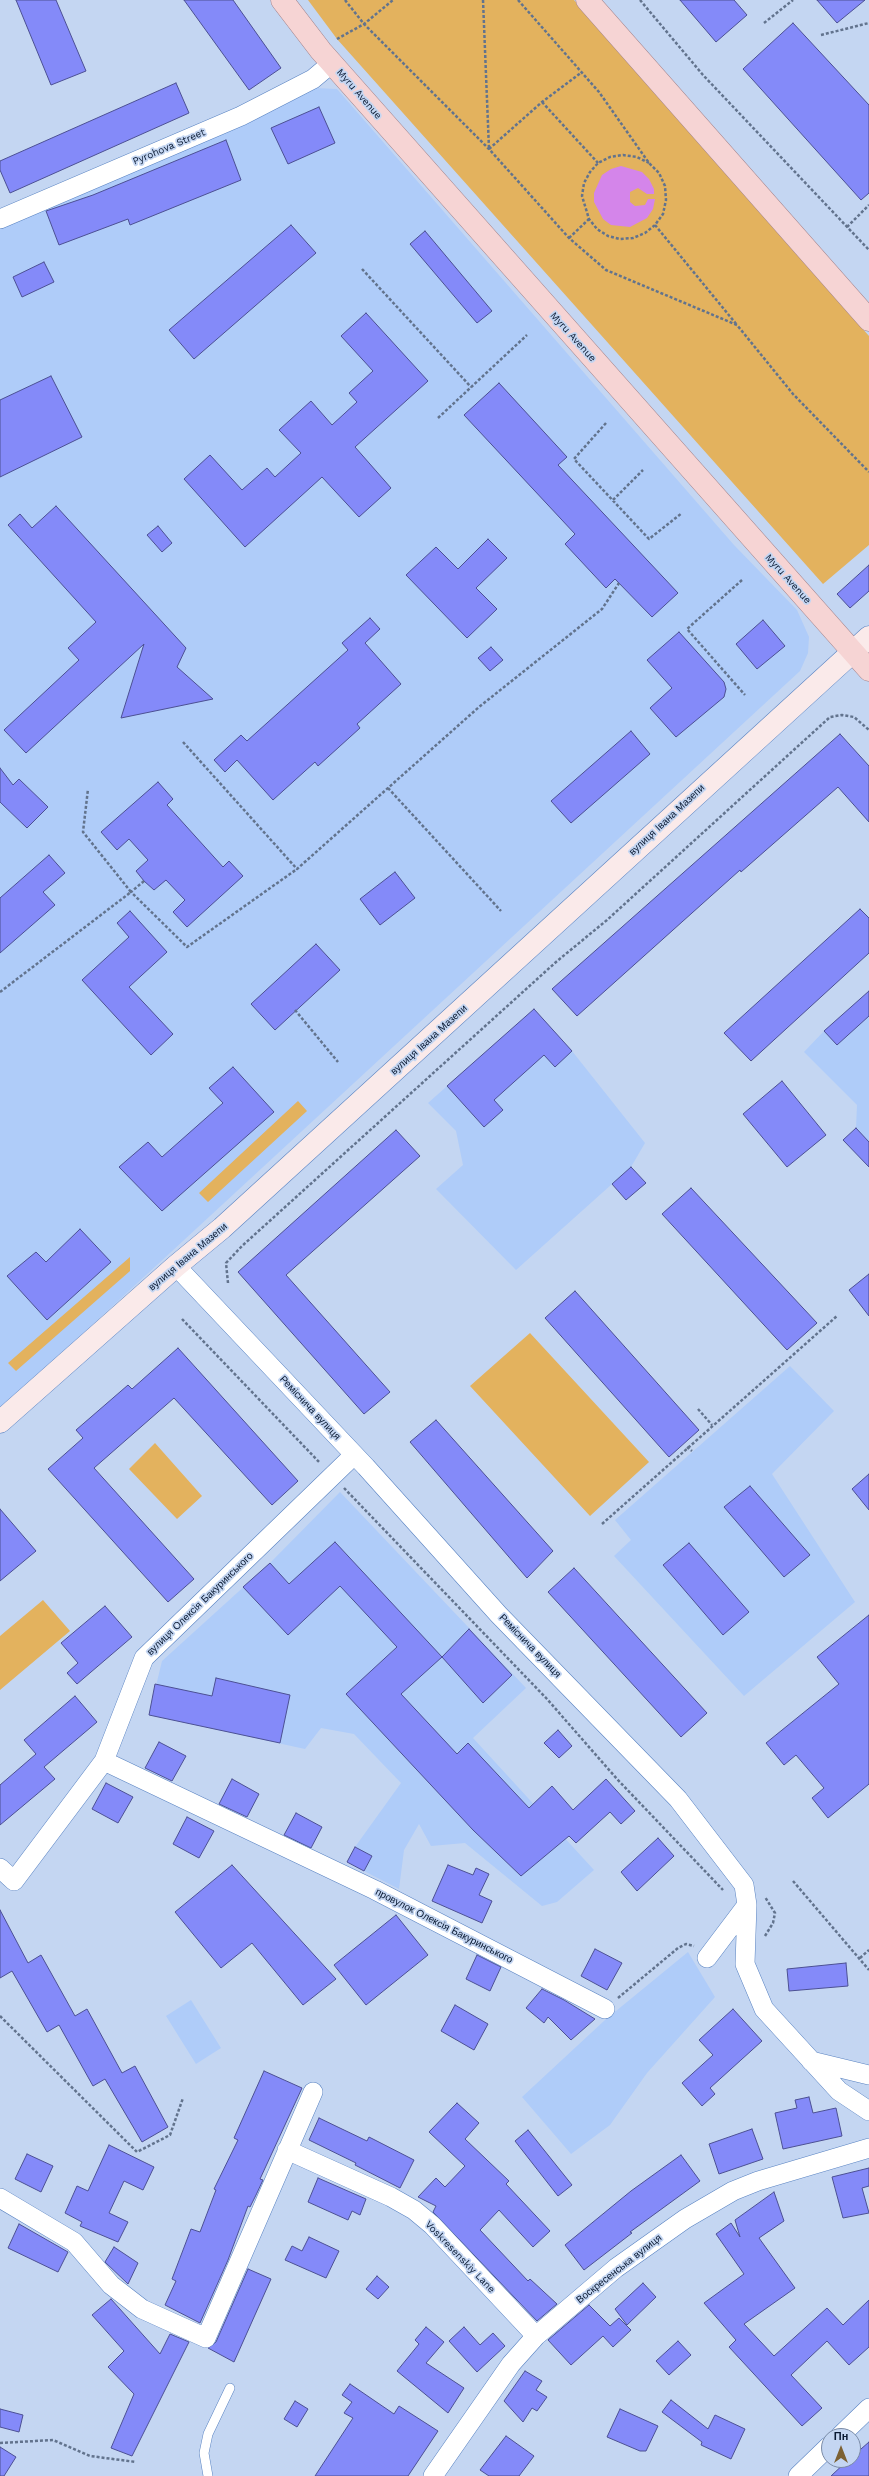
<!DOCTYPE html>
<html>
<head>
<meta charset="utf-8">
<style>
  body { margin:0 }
  #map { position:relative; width:869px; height:2476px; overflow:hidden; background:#c4d6f2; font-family:"Work Sans",sans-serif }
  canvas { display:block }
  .north { position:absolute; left:821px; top:2428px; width:40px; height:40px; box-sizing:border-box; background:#c4d6f2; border:1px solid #7a8ba6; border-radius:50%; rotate:0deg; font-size:11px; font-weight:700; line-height:16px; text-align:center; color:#0a1a33 }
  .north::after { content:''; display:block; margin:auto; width:14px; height:18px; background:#7c6133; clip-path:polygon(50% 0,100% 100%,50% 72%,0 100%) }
</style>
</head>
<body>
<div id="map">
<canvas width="869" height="2476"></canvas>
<div class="north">Пн</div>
</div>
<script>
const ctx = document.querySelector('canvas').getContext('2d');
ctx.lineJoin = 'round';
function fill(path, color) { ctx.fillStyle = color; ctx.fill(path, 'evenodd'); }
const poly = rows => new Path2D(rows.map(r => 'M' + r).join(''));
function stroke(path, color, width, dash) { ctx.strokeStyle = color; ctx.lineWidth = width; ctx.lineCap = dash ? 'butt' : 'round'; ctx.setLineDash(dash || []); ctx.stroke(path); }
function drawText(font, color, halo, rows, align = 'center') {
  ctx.font = font + ' "Work Sans",sans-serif'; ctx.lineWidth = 3.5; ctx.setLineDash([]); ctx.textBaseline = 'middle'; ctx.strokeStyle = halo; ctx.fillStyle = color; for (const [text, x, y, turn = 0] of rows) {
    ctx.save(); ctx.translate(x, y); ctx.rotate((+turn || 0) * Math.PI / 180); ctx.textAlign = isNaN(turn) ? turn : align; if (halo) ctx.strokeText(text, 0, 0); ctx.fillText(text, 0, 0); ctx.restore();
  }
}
fill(poly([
  [315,88,337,89,734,545,797,610,809,637,808,653,800,671,0,1410,0,223],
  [869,991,869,1142,856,1128,857,1105,804,1052,824,1031],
  [534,1009,572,1051,645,1143,631,1167,516,1270,436,1189,463,1165,456,1131,428,1103],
  [790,1366,834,1411,772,1474,855,1602,744,1696,614,1556,631,1540,615,1520],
  [340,1492,526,1688,473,1738,594,1870,557,1902,542,1906,465,1843,431,1846,419,1824,404,1850,399,1889,364,1871,372,1856,355,1847,401,1783,354,1734,321,1728,305,1749,149,1715,162,1661,270,1563],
  [688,1952,715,1997,647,2073,610,2125,571,2154,522,2097,605,2020],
  [191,2000,221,2048,196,2064,166,2016]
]), '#afccf9');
fill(poly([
  [308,0,574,0,869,336,869,545,823,584,337,39],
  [298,1101,307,1111,208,1202,199,1193],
  [130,1257,130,1271,16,1371,8,1363],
  [530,1333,649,1462,590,1516,470,1386],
  [155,1443,202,1496,177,1519,129,1469],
  [43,1600,70,1631,0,1690,0,1636]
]), '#e3b25e');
fill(poly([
  [621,166,642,172,649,179,654,189,654,194,647,194,638,188,630,192,630,202,635,206,645,205,648,199,655,199,653,209,647,218,630,227,611,225,603,219,594,202,594,193,602,175,611,169]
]), '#d485ea');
const building = poly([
  [16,0,56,0,86,71,51,85,16,0],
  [184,0,233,0,281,68,249,90,184,0],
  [680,0,734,0,747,15,716,42,680,0],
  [817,0,865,0,837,23,817,0],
  [793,23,869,105,869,193,861,200,743,69,793,23],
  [176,83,189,113,10,193,0,170,0,161,176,83],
  [319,107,335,143,288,164,271,128,319,107],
  [226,140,241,180,130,225,128,219,59,245,46,211,93,195,226,140],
  [291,225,316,253,194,359,169,330,291,225],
  [425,231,492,311,477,323,410,244,425,231],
  [44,262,54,282,22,297,13,277,44,262],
  [366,313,428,381,355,447,391,488,359,517,322,477,245,547,184,479,210,455,242,490,267,468,275,477,301,453,279,430,311,401,332,425,357,402,349,393,373,371,341,336,366,313],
  [51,376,82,437,0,477,0,400,51,376],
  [499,383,567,457,558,465,678,593,652,617,615,579,606,588,565,544,575,534,464,415,499,383],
  [56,506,186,648,177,667,213,699,121,718,144,644,26,753,4,730,79,660,68,648,96,622,8,525,20,514,32,528,56,506],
  [158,526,172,543,162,552,147,535,158,526],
  [488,539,507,558,476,588,497,609,467,638,406,575,436,547,458,569,488,539],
  [869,565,869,591,850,608,837,594,869,565],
  [370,618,380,629,365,643,401,684,357,724,360,728,318,766,315,762,273,800,237,760,225,772,214,760,241,735,247,741,348,650,342,643,370,618],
  [763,620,785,646,757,669,736,644,763,620],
  [679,632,724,682,726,689,724,697,676,737,650,708,672,688,647,660,679,632],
  [491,647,503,660,490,671,478,658,491,647],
  [631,731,650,754,571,823,551,801,631,731],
  [840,734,869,766,869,822,838,787,741,872,740,870,577,1016,552,989,840,734],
  [0,768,13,785,19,779,48,807,27,828,0,802,0,768],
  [158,782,173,799,167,805,223,867,229,861,243,876,187,927,173,912,185,900,166,880,154,890,144,881,136,871,148,860,129,839,117,850,101,832,158,782],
  [49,855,65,873,43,892,55,905,0,953,0,898,49,855],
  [395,872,415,898,380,925,360,899,395,872],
  [860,909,869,918,869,953,751,1061,724,1033,860,909],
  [130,911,167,952,129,987,173,1034,151,1055,82,980,129,937,117,923,130,911],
  [316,944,340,970,275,1030,251,1004,316,944],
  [869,991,869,1016,837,1045,824,1031,869,991],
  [534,1009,572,1051,555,1067,544,1055,494,1100,503,1110,484,1127,447,1086,534,1009],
  [233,1067,274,1112,162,1211,119,1167,148,1142,162,1157,223,1103,209,1088,233,1067],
  [782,1081,826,1135,787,1167,743,1114,782,1081],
  [856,1128,869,1142,869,1167,843,1140,856,1128],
  [396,1130,420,1156,286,1275,390,1392,364,1414,238,1272,396,1130],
  [631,1167,646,1183,626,1200,612,1184,631,1167],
  [691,1188,817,1323,787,1350,662,1214,691,1188],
  [80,1229,111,1262,47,1320,7,1276,36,1252,46,1262,80,1229],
  [869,1274,869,1316,849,1290,869,1274],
  [575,1291,699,1430,669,1457,545,1318,575,1291],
  [178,1348,298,1481,272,1505,174,1398,94,1468,194,1579,168,1602,48,1469,83,1438,76,1430,128,1385,132,1389,178,1348],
  [436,1420,553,1551,527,1578,410,1442,436,1420],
  [869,1474,869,1510,852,1489,869,1474],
  [750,1486,810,1555,784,1577,724,1507,750,1486],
  [0,1509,36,1551,0,1581,0,1509],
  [335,1542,442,1657,401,1694,457,1754,468,1743,529,1808,552,1786,573,1810,606,1779,635,1811,621,1824,610,1812,576,1843,569,1836,521,1876,473,1830,346,1694,397,1647,340,1586,288,1635,243,1587,270,1563,289,1584,335,1542],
  [689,1543,749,1612,723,1635,663,1565,689,1543],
  [574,1568,707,1713,681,1737,548,1592,574,1568],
  [105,1606,132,1637,77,1684,67,1673,78,1663,61,1643,105,1606],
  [869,1615,869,1784,828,1818,812,1798,824,1788,796,1755,784,1765,766,1743,839,1684,817,1657,869,1615],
  [469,1629,512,1675,483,1703,442,1657,469,1629],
  [216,1678,290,1695,280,1743,149,1715,155,1684,212,1696,216,1678],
  [75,1696,97,1722,44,1767,55,1779,0,1825,0,1785,36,1754,24,1740,75,1696],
  [558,1730,572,1746,559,1758,544,1743,558,1730],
  [159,1742,186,1756,172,1781,145,1768,159,1742],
  [232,1779,259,1794,247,1817,219,1804,232,1779],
  [106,1783,133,1797,118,1823,92,1809,106,1783],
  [296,1813,322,1827,311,1848,284,1835,296,1813],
  [187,1817,214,1831,199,1858,173,1844,187,1817],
  [658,1838,674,1856,637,1891,621,1872,658,1838],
  [355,1847,372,1856,364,1871,347,1862,355,1847],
  [232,1865,336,1979,303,2005,252,1943,221,1968,175,1912,232,1865],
  [448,1865,473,1875,476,1868,489,1874,479,1895,492,1901,482,1923,432,1901,448,1865],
  [0,1910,28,1963,41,1955,75,2016,87,2009,122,2073,135,2066,168,2127,142,2142,105,2079,93,2086,59,2025,47,2032,12,1971,0,1978,0,1910],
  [396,1915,428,1955,366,2005,334,1965,396,1915],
  [595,1949,622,1963,607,1990,581,1976,595,1949],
  [477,1955,501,1967,490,1991,466,1979,477,1955],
  [846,1963,848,1986,789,1991,787,1969,846,1963],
  [542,1989,564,2000,595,2019,571,2040,548,2017,544,2023,526,2008,542,1989],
  [455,2005,488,2024,474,2050,441,2031,455,2005],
  [733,2009,762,2041,710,2088,715,2094,702,2106,682,2083,713,2055,699,2040,733,2009],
  [264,2071,302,2088,260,2179,263,2180,256,2195,250,2207,248,2206,228,2260,200,2323,165,2305,176,2281,172,2279,191,2229,200,2232,216,2190,214,2189,238,2140,234,2138,264,2071],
  [809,2097,813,2113,836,2108,842,2136,783,2149,775,2113,797,2108,795,2100,809,2097],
  [457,2103,479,2123,465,2139,509,2181,506,2184,550,2231,533,2247,499,2210,480,2230,528,2281,530,2279,557,2304,537,2321,433,2212,436,2206,418,2197,436,2178,445,2187,465,2166,429,2132,457,2103],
  [319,2118,367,2141,369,2137,414,2160,400,2188,355,2165,356,2163,309,2140,319,2118],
  [752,2129,763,2159,719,2174,709,2144,752,2129],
  [528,2130,572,2185,558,2196,515,2141,528,2130],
  [109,2145,154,2167,143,2190,124,2181,109,2213,128,2222,118,2242,80,2226,82,2222,65,2213,77,2186,88,2191,109,2145],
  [27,2154,53,2166,41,2192,15,2179,27,2154],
  [681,2155,700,2181,630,2232,632,2233,584,2270,565,2245,631,2191,681,2155],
  [869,2168,869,2186,862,2188,869,2213,843,2218,832,2177,869,2168],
  [318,2178,366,2199,360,2215,352,2211,348,2220,308,2202,318,2178],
  [774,2192,784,2221,759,2238,795,2288,744,2324,774,2356,827,2308,843,2325,869,2300,869,2347,849,2365,827,2341,791,2375,822,2408,802,2426,729,2347,736,2340,704,2303,744,2274,716,2234,731,2223,740,2237,735,2220,774,2192],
  [19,2224,68,2252,58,2272,8,2248,19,2224],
  [309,2237,339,2251,326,2278,285,2260,292,2246,302,2251,309,2237],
  [114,2247,138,2263,128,2284,105,2262,114,2247],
  [248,2269,271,2279,234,2362,208,2348,216,2342,248,2269],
  [377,2276,389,2287,378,2299,366,2289,377,2276],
  [643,2283,656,2297,627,2325,615,2309,643,2283],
  [111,2299,160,2354,170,2334,189,2342,132,2456,111,2448,134,2394,108,2367,124,2351,92,2315,111,2299],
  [589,2305,610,2326,619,2318,631,2330,613,2347,603,2336,571,2365,548,2340,589,2305],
  [426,2327,444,2342,426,2363,464,2388,448,2413,397,2371,419,2344,415,2340,426,2327],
  [464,2327,480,2345,493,2333,505,2346,477,2372,449,2341,464,2327],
  [678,2341,691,2355,669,2375,656,2361,678,2341],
  [525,2371,542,2381,536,2390,547,2397,537,2411,532,2408,523,2422,504,2401,525,2371],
  [350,2384,394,2414,399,2406,438,2431,408,2476,315,2476,353,2418,344,2413,352,2402,342,2395,350,2384],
  [671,2400,708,2429,715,2415,745,2429,731,2459,701,2445,702,2442,662,2412,671,2400],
  [295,2401,308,2409,297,2427,284,2419,295,2401],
  [0,2409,23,2415,19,2432,0,2427,0,2409],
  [620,2409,658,2426,646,2451,640,2451,607,2437,620,2409],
  [506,2436,534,2456,519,2476,489,2476,480,2470,506,2436],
  [869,2442,869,2476,831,2476,848,2460,853,2460,853,2456,869,2442],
  [0,2447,16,2457,4,2476,0,2476,0,2447]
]);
fill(building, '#848af9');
stroke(building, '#4c5093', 1);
const lane = poly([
  [208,2476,204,2453,208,2434,230,2388]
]);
const street = poly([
  [0,219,241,116,313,79,332,63],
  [176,1266,366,1467,499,1615,678,1799,744,1885,747,1905,745,1964,764,2009,839,2091,869,2111],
  [104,1761,375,1890,605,2009],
  [0,1868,14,1881,104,1761,144,1658,354,1455],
  [707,1958,747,1905],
  [811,2061,869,2075],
  [287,2150,391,2197,414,2210,432,2225,536,2336],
  [0,2198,74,2242,111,2285,142,2309,206,2338,313,2092],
  [840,2436,869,2408],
  [433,2476,511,2364,536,2336,616,2268,685,2219,733,2191,758,2181,869,2148],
  [798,2476,829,2446]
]);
const secondary = poly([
  [0,1422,176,1266,222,1228,869,637]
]);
const primary = poly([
  [282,0,321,51,869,670],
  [587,0,869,320]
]);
stroke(lane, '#5882c1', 10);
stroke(street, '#5882c1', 20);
stroke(secondary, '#5882c1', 23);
stroke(primary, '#a08189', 23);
stroke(poly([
  [345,0,364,24,489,149,569,238,606,270,737,325,793,394,869,472],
  [483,0,489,149],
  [518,0,599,92,649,163,659,173,665,186,666,200,663,214,655,225,645,233,633,238,620,239,608,236,597,229,589,219,582,196,584,183,590,172,598,163,610,157,623,155,637,157,649,163],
  [640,0,703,75,869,250],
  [764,23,793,0],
  [821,35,869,23],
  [337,39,364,24,393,0],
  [542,102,598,163],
  [489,149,542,102,582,72],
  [655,225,737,325],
  [847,227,869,205],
  [569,238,589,219],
  [362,269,471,387],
  [438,418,527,335],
  [606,423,574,459,649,539,682,513],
  [613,500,643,470],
  [742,580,687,629,745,695],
  [183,742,297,869,479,707,602,609,619,583],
  [388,788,501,911],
  [144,881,131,892,187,947,297,869],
  [0,992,131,892,83,832,88,789],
  [295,1010,338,1062],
  [228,1283,226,1263,242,1246,556,962,607,920,830,717,842,715,854,717,869,730],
  [182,1319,320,1463],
  [698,1409,712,1425],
  [687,1447,692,1451],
  [344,1488,547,1699,617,1779,723,1890],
  [602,1524,837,1316],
  [793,1881,869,1970],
  [765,1936,773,1923,775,1913,765,1897],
  [860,1958,869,1950],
  [618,1998,678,1948,686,1944,694,1946],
  [0,2016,137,2152,170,2135,183,2098],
  [0,2443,53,2440,90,2456,136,2462]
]), '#62738d', 2.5, [3, 2]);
stroke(lane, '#fff', 9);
stroke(street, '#fff', 19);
stroke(secondary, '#faeaea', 22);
stroke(primary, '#f6d4d4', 22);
drawText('10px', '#0a1a33', '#c4d6f2', [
  ["Myru Avenue",359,94,49],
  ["Pyrohova Street",169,147,-23],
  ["Myru Avenue",573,337,48],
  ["Myru Avenue",788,579,48],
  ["вулиця Івана Мазепи",667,820,-43],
  ["вулиця Івана Мазепи",429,1040,-42],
  ["вулиця Івана Мазепи",188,1257,-40],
  ["Реміснича вулиця",310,1408,47],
  ["вулиця Олексія Бакуринського",200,1604,-44],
  ["Реміснича вулиця",530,1646,46],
  ["провулок Олексія Бакуринського",444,1926,27],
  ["Voskresenskiy Lane",460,2257,46],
  ["Воскресенська вулиця",619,2269,-38]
]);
</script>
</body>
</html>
